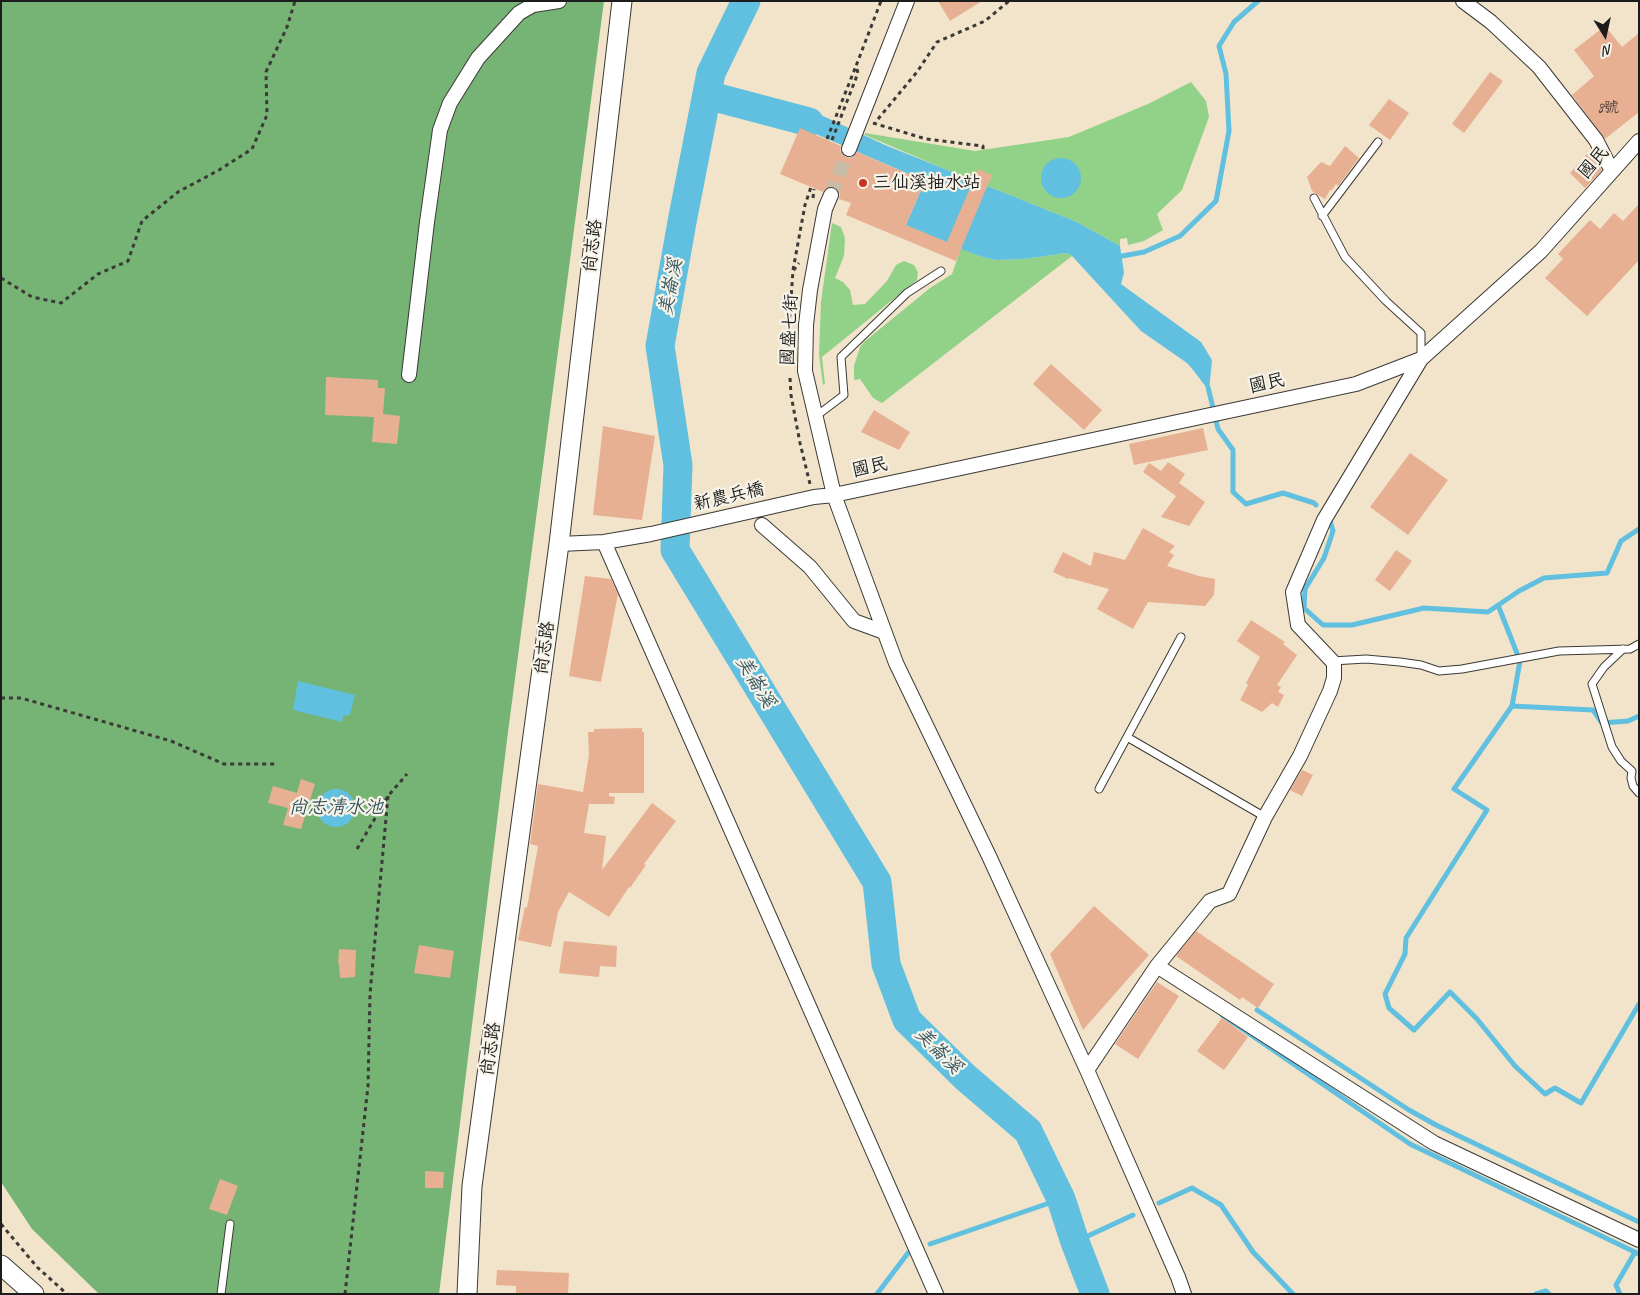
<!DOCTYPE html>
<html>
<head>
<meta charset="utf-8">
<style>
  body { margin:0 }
  #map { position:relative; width:1640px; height:1295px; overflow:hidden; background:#f1e4ca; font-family:Caveat,sans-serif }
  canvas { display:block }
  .frame { position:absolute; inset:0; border:2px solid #1c1c1c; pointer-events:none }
  .north { position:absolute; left:1580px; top:10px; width:50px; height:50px; -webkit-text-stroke:4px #f7f3e8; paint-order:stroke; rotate:170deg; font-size:14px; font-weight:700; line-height:20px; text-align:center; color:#1c1c1c }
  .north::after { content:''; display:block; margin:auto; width:18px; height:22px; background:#1c1c1c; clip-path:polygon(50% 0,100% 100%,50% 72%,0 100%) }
</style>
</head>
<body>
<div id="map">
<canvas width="1640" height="1295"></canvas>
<div class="frame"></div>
<div class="north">N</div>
</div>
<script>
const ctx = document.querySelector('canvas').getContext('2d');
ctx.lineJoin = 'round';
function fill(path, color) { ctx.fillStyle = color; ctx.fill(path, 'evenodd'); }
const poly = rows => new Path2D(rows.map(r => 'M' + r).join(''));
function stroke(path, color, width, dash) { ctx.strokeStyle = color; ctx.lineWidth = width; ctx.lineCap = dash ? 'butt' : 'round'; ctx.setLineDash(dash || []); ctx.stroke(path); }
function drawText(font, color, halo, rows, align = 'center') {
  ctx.font = font + ' Caveat,"LXGW WenKai TC",sans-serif'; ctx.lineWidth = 4.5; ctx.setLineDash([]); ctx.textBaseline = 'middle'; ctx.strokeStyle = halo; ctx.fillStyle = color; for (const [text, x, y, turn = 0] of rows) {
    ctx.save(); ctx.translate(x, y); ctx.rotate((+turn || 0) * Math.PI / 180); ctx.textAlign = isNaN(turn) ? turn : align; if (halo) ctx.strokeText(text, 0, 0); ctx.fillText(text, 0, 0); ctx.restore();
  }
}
fill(poly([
  [1191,82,1206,101,1209,117,1182,190,1157,214,1163,230,1144,241,1128,245,1127,238,1120,239,1120,246,1077,222,987,186,992,175,973,181,865,135,865,133,975,151,1069,137,1148,104],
  [832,223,841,227,845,238,844,256,835,278,843,282,850,290,853,305,865,304,887,281,896,265,904,261,914,265,918,272,917,280,822,357,825,384,823,385,819,355,821,302],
  [961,248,982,257,996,260,1024,259,1067,253,1072,256,882,403,873,398,860,379,854,380,854,366,860,347,864,342,930,288,952,274]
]), '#92d288');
fill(poly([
  [1,1,604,1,508,732,439,1294,99,1294,32,1229,1,1182]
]), '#75b474');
fill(poly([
  [806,108,885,145,1077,222,1120,246,1124,273,1121,284,1201,342,1212,360,1209,391,1194,371,1187,363,1141,331,1072,256,1067,253,1024,259,996,260,982,257,905,227,925,181,795,125],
  '1041 178a20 20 0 1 1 40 0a20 20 0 1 1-40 0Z',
  [298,681,355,695,350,715,343,716,342,722,293,710],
  '317 808a19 19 0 1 1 38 0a19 19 0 1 1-38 0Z'
]), '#61c0df');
stroke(poly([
  [1117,257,1144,252,1180,236,1216,201,1229,131,1226,74,1219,46,1234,22,1258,1],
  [1208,387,1218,429,1233,450,1233,492,1246,504,1283,493,1314,503,1316,505],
  [1330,521,1333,531,1324,558,1305,589,1304,608,1323,625,1352,625,1424,608,1488,612,1519,591,1544,578,1607,573,1621,541,1639,529],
  [1498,605,1520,661,1512,706,1454,789,1487,810,1406,938,1405,954,1385,994,1389,1008,1414,1030,1450,992,1477,1019,1515,1066,1545,1094,1555,1088,1581,1103,1639,1004],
  [1512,706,1593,710,1602,723,1628,721,1639,716],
  [1257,1010,1409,1110,1436,1125,1639,1222],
  [1222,1015,1410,1144,1639,1254],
  [1159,1203,1192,1188,1221,1205,1253,1252,1293,1294],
  [1075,1242,1133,1215],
  [930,1244,1061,1199],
  [877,1294,908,1253],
  [1536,1294,1546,1291,1549,1294],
  [1620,1294,1616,1285,1635,1252]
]), '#61c0df', 5);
stroke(poly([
  [746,1,711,73,682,222,660,346,678,465,675,550,877,882,886,964,907,1020,965,1077,1028,1131,1061,1199,1075,1242,1095,1294],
  [707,95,809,122]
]), '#61c0df', 29);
fill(poly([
  [938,1,982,1,950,21],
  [1605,26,1622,47,1639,33,1639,112,1605,139,1572,95,1594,76,1574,50],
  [1490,72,1503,81,1464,133,1452,124],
  [1389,99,1409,113,1390,140,1369,125],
  [800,128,841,146,840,151,845,157,851,158,857,152,925,181,906,225,947,242,978,169,992,175,956,261,846,215,851,203,839,199,840,193,835,187,826,188,823,192,780,174],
  [1345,146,1359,158,1338,186,1336,184,1332,190,1330,190,1325,199,1312,191,1307,177,1321,162,1330,166],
  [1587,154,1599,165,1602,170,1585,188,1570,173],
  [1639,204,1639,260,1587,316,1545,278,1563,259,1558,254,1590,220,1600,229,1614,213,1623,221],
  [1051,364,1102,410,1084,430,1033,384],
  [326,377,378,380,378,388,385,388,383,414,400,416,397,444,372,442,374,417,325,415],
  [874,410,910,432,899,450,861,432],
  [603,426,655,436,642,520,593,515],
  [1203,428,1208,450,1134,465,1129,444],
  [1410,453,1448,480,1408,535,1370,507],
  [1168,462,1185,474,1179,483,1205,502,1189,526,1161,517,1176,496,1143,472,1149,463,1161,471],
  [1143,528,1175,546,1169,552,1174,555,1167,566,1199,576,1215,579,1214,595,1205,606,1148,602,1133,629,1097,609,1109,589,1069,578,1068,579,1053,572,1063,552,1091,566,1094,552,1125,560],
  [1396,550,1412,561,1390,591,1375,580],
  [585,576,611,579,618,594,601,682,569,676],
  [1251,620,1285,642,1283,644,1297,655,1277,685,1281,687,1278,692,1284,695,1278,707,1272,703,1262,712,1240,700,1248,685,1246,683,1260,657,1237,641],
  [642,728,642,732,644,732,644,793,609,793,609,796,615,797,614,804,589,804,584,833,606,836,602,870,652,803,676,821,644,864,646,865,630,888,629,887,609,917,569,892,558,912,551,947,518,940,525,907,527,908,538,846,530,844,538,784,583,792,589,755,588,732,594,732,594,729],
  [1302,770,1313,775,1302,796,1290,790],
  [301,779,315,784,301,829,283,825,288,808,268,803,273,786,297,793],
  [1094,906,1149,955,1083,1030,1050,954],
  [1196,931,1274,984,1258,1008,1242,997,1240,1000,1176,956],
  [564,941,617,946,616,967,600,966,599,977,559,973],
  [419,945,454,951,450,978,414,973],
  [339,949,356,950,355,977,340,978,339,964,338,964],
  [1157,982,1179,996,1138,1059,1115,1044],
  [1222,1018,1248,1037,1224,1070,1197,1051],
  [425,1171,444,1172,443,1188,425,1188],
  [220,1179,238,1186,227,1215,209,1209],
  [497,1270,569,1273,568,1294,516,1294,516,1286,496,1285]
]), '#e7b093');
stroke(poly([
  [831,195,849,149]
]), '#c6bca7', 14, [14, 7]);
const lane = poly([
  [1314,198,1345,257,1386,301,1421,333,1421,358],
  [1322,216,1378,142],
  [815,417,844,395,841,357,907,293,941,271],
  [1623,649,1604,667,1592,684,1612,747,1621,761,1632,771,1631,778,1633,786,1639,793],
  [1332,661,1366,659,1400,662,1421,665,1439,671,1462,669,1559,651,1630,649,1639,644],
  [1127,737,1265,817],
  [1099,789,1181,637],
  [221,1294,230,1224]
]);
const street = poly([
  [1463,1,1491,22,1539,67,1596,140,1612,171],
  [849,149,907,1],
  [831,195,825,209,810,290,806,325,805,371,834,495,896,663,989,856,1087,1070,1178,1277,1184,1294],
  [409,375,427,222,440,130,450,103,478,58,519,13,533,5,559,1],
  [762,525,810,567,854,621,884,632],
  [604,542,936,1294],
  [559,544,604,542,651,534,814,497,834,495,1356,384,1421,359,1541,251,1639,141],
  [1157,966,1210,901,1229,894,1265,817,1300,756,1330,691,1334,678,1334,663,1298,625,1293,592,1324,520,1421,359],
  [1087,1070,1157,966,1434,1143,1639,1240]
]);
const secondary = poly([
  [1,1265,34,1294],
  [467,1294,472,1186,559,544,622,1]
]);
stroke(lane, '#3c3a36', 9);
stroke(street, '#3c3a36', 16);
stroke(secondary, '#3c3a36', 21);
stroke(poly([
  [878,119,917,72,937,42,985,21,1009,1],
  [873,123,926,139,983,146,983,151],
  [827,139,856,66],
  [832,140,858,73,856,66,881,1],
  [813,198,814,189],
  [793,270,805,205,811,187],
  [1,278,32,297,61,303,98,274,128,261,142,221,178,192,219,170,252,149,267,115,266,72,287,27,295,1],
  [789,326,793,271,799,263],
  [789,351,789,333],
  [790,378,791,395,800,443,810,484],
  [1,698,21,698,171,741,224,764,276,764],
  [357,849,388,796,407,774],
  [1,1224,37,1267,67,1294],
  [345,1294,368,1086,370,994,388,796]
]), '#3c3a36', 3, [4, 4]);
stroke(lane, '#fff', 7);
stroke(street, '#fff', 14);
stroke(secondary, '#fff', 19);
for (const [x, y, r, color] of [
  [863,183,5,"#c8321e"]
]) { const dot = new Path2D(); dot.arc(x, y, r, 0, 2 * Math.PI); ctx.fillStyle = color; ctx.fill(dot); stroke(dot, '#f7f3e8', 2); }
drawText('15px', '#4f413a', null, [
  ["8號",1608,108]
]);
drawText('18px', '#1c1c1c', '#f7f3e8', [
  ["國民",1594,163,-49],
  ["尚志路",593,246,-83],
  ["國盛七街",790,330,-87],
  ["國民",1267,384,-12],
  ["國民",870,468,-12],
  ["新農兵橋",729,497,-13],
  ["尚志路",545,648,-82],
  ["尚志路",491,1049,-82]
]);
drawText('18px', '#1c1c1c', '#f7f3e8', [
  ["三仙溪抽水站",873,183]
], 'left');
drawText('italic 19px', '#345560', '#f7f3e8', [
  ["美崙溪",671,287,-79],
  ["美崙溪",755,682,59],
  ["尚志清水池",336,808],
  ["美崙溪",938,1051,45]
]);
</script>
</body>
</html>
